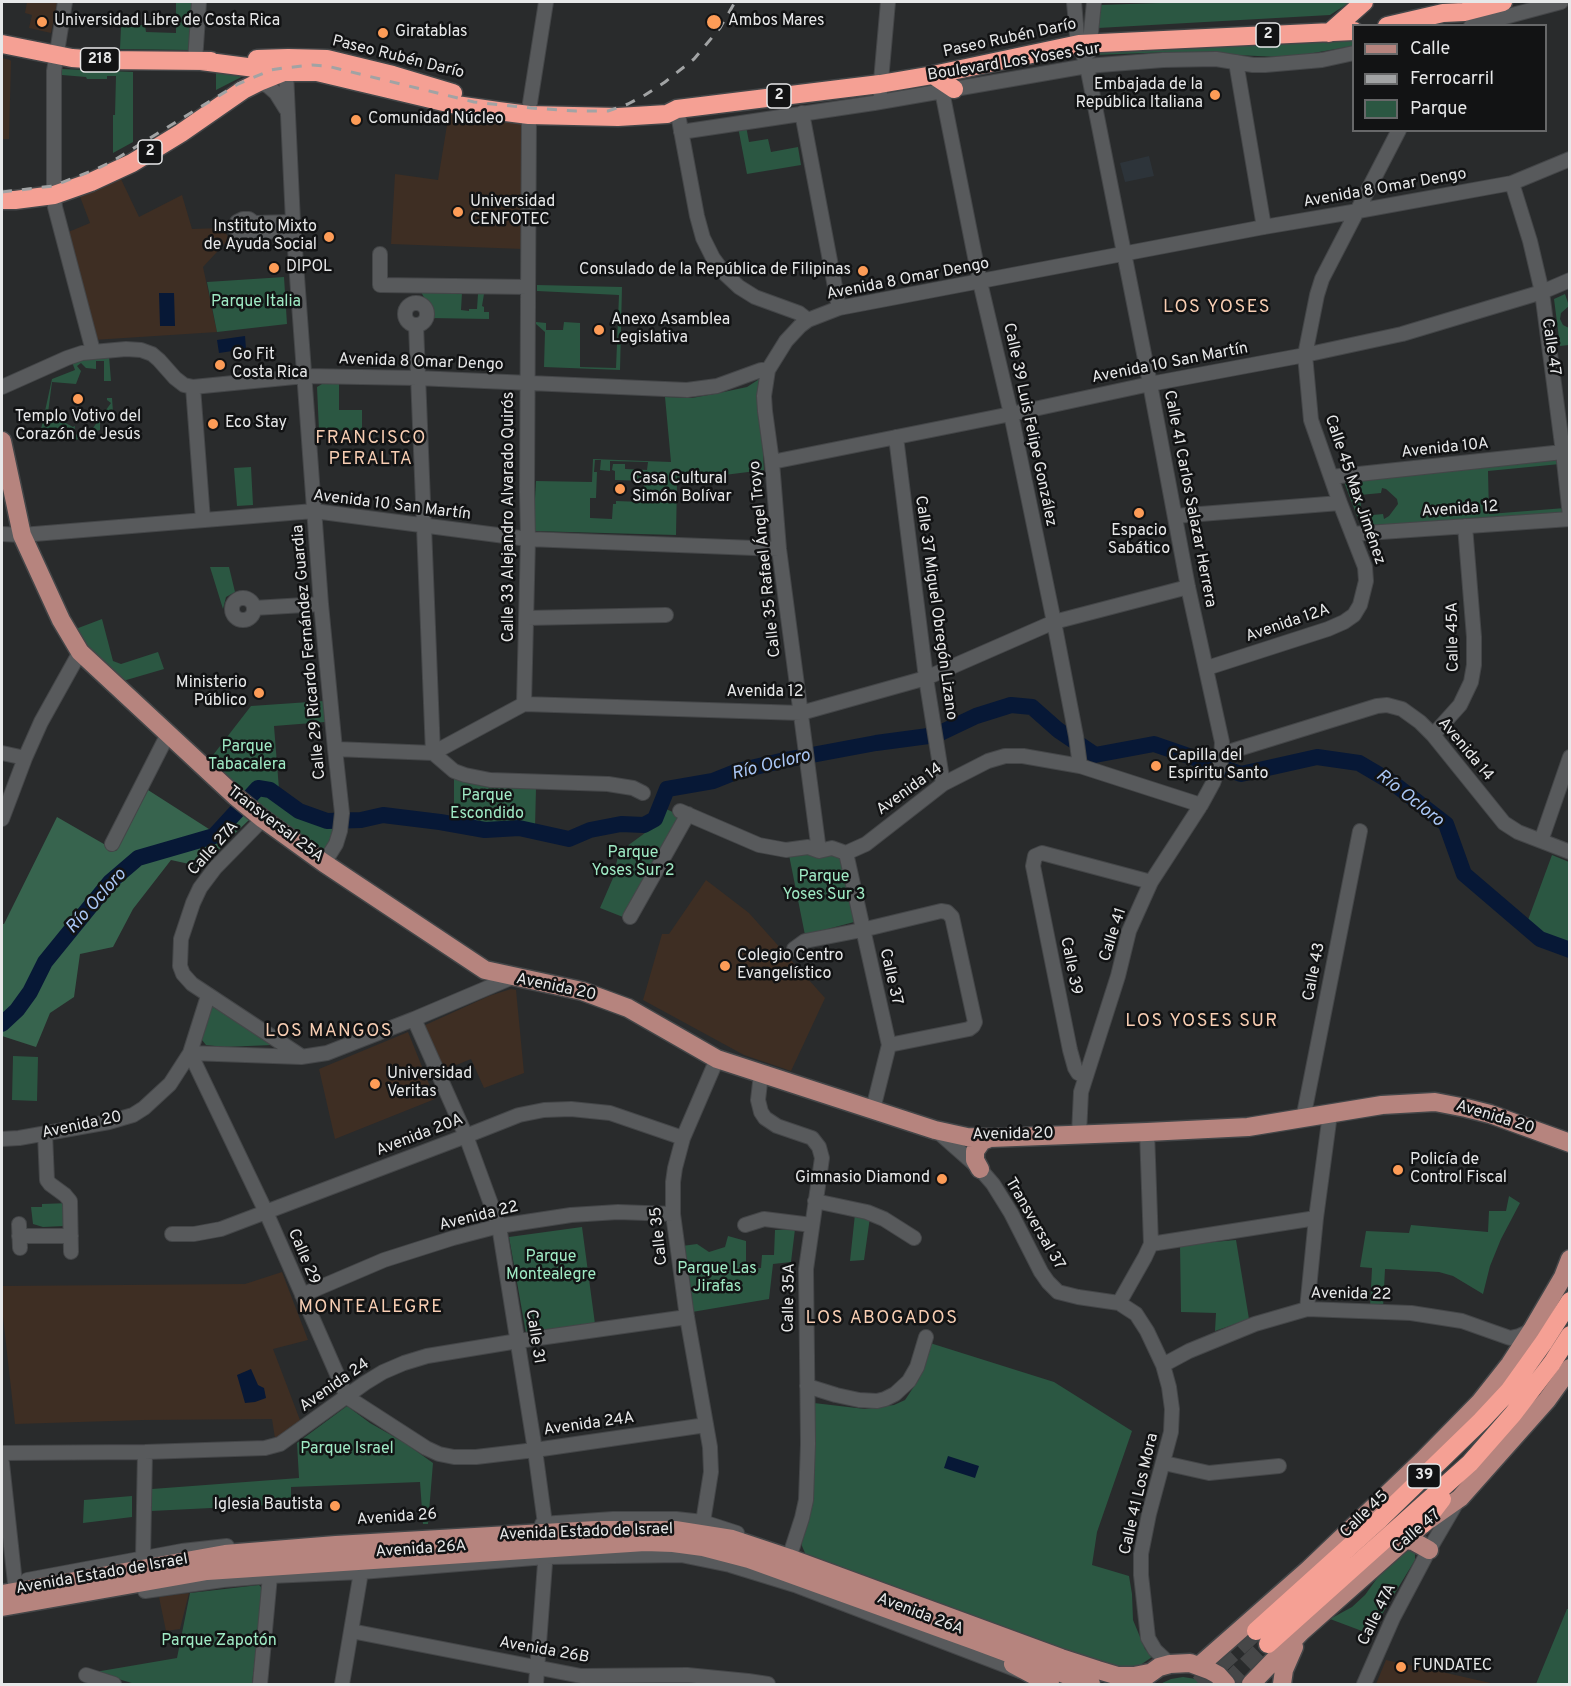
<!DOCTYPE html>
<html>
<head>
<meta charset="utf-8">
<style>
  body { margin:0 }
  #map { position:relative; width:1571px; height:1686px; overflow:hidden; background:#292b2c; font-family:Overpass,sans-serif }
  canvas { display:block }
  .frame { position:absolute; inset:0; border:3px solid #e7e8e9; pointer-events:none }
  .legend { position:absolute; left:1352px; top:24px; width:195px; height:108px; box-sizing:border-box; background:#121314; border:2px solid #676869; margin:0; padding:8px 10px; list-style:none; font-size:18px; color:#e7e8e9 }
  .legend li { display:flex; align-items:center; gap:12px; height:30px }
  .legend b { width:30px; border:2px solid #676869 }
</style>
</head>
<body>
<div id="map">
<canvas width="1571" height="1686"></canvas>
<div class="frame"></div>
<ul class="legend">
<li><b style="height:8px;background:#b6847e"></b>Calle</li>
<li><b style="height:8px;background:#a1a3a4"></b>Ferrocarril</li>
<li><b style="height:16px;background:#2b5742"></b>Parque</li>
</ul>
</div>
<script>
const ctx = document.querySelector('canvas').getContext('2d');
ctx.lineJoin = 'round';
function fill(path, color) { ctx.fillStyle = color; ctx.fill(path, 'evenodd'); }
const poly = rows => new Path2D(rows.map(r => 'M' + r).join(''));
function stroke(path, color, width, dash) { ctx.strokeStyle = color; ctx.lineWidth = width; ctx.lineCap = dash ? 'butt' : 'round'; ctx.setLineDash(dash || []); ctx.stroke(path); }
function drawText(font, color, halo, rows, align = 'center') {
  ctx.font = font + ' Overpass,sans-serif'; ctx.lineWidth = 5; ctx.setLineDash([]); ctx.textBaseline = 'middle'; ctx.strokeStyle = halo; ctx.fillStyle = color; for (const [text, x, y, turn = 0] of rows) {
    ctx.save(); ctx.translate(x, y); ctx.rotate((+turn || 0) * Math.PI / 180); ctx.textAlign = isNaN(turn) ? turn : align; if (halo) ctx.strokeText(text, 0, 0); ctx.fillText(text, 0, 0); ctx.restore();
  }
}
fill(poly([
  [1149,156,1154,176,1125,182,1120,163]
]), '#2d343a');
fill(poly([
  [27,2,57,2,51,33,29,28,32,15,25,13],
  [2,58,10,60,11,61,9,139,2,139],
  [449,113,488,118,525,121,523,249,391,244,395,174,438,180],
  [120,177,139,217,182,195,192,229,223,228,229,239,203,267,217,332,93,340,66,233,90,223,79,194],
  [706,880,749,913,825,998,791,1071,744,1055,643,1000,662,934,669,934],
  [511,989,516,990,524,1073,484,1088,471,1059,439,1072,421,1027,489,996],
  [408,1032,435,1099,335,1139,319,1069],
  [282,1272,308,1340,273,1349,303,1428,275,1438,272,1419,144,1420,15,1424,2,1308,2,1286,245,1284],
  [189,1593,180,1629,166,1631,159,1597],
  [1386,1660,1442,1672,1495,1684,1376,1684]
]), '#3e2e23');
fill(poly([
  [176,2,193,2,190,50,120,49,121,27,132,27,133,25,145,25,146,32,176,33],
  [1190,2,1350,2,1330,15,1098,28,1099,5],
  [1353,38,1353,46,1302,55,1279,57,1171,52,1092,55,1094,49],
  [62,69,133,72,133,142,113,153,113,115,115,115,116,76,107,76,107,79,87,79,86,77,62,75,62,81,59,81,60,70],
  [255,70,216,90,216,72],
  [746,126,749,142,768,139,771,152,798,147,801,165,747,174,738,127],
  [284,277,287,324,217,332,207,282],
  [537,285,622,287,620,370,544,367,545,332,536,324,536,322,546,323,546,330,563,330,564,322,580,323,580,367,616,368,619,295,537,291],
  [421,292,462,293,461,310,469,311,469,309,477,309,478,294,484,294,482,306,484,307,484,312,489,312,489,319,429,318,429,306],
  [1565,294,1569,306,1561,313,1560,319,1563,325,1569,328,1569,345,1560,346,1554,299],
  [109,356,111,381,104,381,104,361,96,361,96,369,86,368,81,363,77,366,81,371,76,384,52,382,48,413,45,413,49,420,60,420,73,427,75,426,74,433,85,439,111,403,107,400,107,398,112,398,113,412,105,413,105,420,100,420,100,430,96,431,96,438,85,439,41,441,40,434,52,379,75,370,72,362,84,359],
  [761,378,760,398,764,470,677,481,676,535,533,531,536,481,592,482,593,459,671,462,665,397,692,398,719,393,747,387],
  [595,460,601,460,600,470,610,471,610,461,648,462,647,470,625,469,625,464,613,464,612,470,615,471,615,480,644,481,643,502,616,501,616,504,613,504,612,519,590,518,590,498,596,498,597,472,594,472],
  [322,384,339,384,339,410,362,410,362,430,319,431,317,387],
  [1561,458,1566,512,1362,529,1344,482],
  [1560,464,1565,508,1489,514,1488,471],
  [1382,488,1386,489,1397,499,1398,504,1389,516,1384,519,1383,514,1362,516,1360,495,1381,493],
  [251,467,253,505,237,506,234,468],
  [210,567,229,567,235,592,226,597,223,609],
  [102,619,113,661,121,664,158,652,164,669,123,681,93,656,73,630],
  [324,701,325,722,274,726,279,789,256,784,245,795,210,759,251,706],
  [454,778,482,786,536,788,535,828,520,823,486,826,454,820],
  [259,792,267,793,297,814,335,824,331,841,322,852,251,801],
  [664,808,679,815,623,917,600,908,613,878,619,852,645,833,659,820],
  [828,850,847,862,857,918,854,922,805,935,789,855],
  [1552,855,1569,862,1569,945,1544,935,1528,920],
  [212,1003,272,1045,224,1047,206,1045,202,1040,202,1035],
  [13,1056,38,1057,37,1101,12,1100],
  [1509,1196,1520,1203,1501,1239,1490,1266,1483,1294,1453,1276,1439,1272,1385,1269,1383,1308,1370,1307,1372,1268,1360,1267,1366,1231,1409,1233,1411,1225,1488,1232,1489,1211,1506,1211],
  [70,1203,64,1226,43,1227,33,1224,31,1207,42,1207,42,1204],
  [855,1214,870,1217,864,1260,850,1261],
  [582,1227,595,1324,526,1333,509,1237],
  [795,1229,791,1262,773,1264,769,1299,692,1312,682,1246,697,1244,709,1252,725,1247,728,1236,746,1241,746,1269,761,1268,762,1255,774,1255,775,1230],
  [1236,1240,1249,1319,1215,1331,1216,1313,1181,1312,1180,1245],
  [930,1343,1054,1382,1132,1431,1097,1532,1092,1565,1129,1576,1132,1594,1133,1620,1145,1649,1152,1657,1136,1668,1110,1670,810,1559,805,1553,802,1546,802,1539,814,1496,814,1403,865,1409,894,1405,905,1400,919,1379],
  [347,1406,370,1423,405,1443,433,1463,428,1524,423,1524,420,1482,291,1487,291,1504,151,1511,152,1489,299,1478,297,1443],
  [132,1496,132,1517,83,1523,84,1500],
  [1409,1550,1415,1553,1415,1560,1370,1634,1330,1619,1352,1607,1365,1595,1378,1577,1403,1553],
  [259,1585,263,1589,252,1684,135,1684,95,1672,177,1658,190,1593],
  [1567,1609,1570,1609,1569,1684,1536,1684],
  [1183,1677,1196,1679,1208,1684,1160,1684,1171,1679]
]), '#2b5742');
fill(poly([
  [148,790,212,831,235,805,251,818,226,842,203,867,171,860,133,909,113,947,80,954,74,997,50,1013,36,1047,2,1036,2,924,4,924,57,817,116,851]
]), '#37644e');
fill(poly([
  [159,293,174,293,175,326,160,326],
  [245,336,246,349,219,353,217,340],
  [251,1369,258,1385,264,1388,266,1398,255,1402,245,1403,237,1375],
  [948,1456,979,1466,975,1478,944,1468]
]), '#071836');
stroke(poly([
  [2,1024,17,1010,30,992,45,962,110,882,138,858,214,836,258,788,270,790,299,811,327,821,361,820,383,815,440,822,485,830,519,828,569,839,590,830,621,824,644,825,655,819,667,789,713,781,738,771,785,760,876,743,936,735,976,716,1011,705,1032,707,1058,730,1095,755,1154,744,1241,774,1317,757,1359,763,1393,783,1446,824,1464,874,1540,939,1570,950]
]), '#071836', 16);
stroke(poly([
  [1199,1684,1256,1631],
  [1227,1684,1268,1644]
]), '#464748', 18, [18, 9]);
const minor = poly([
  [65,2,54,71,54,195,55,207,93,351],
  [1074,2,1077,36,1087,66,1150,384,1188,587,1222,742,1221,761,1213,783,1201,805,1151,882,1129,931,1118,976,1081,1092,1079,1134],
  [1471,26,1561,2],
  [1089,52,1094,2],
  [195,61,199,2],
  [1236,62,1264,227],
  [286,72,293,222,321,604,335,749,342,813,340,831,336,844,324,863],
  [259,82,268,86,276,93,286,109],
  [942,91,980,282,1011,414,1054,622,1076,736,1080,766],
  [880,92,888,2],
  [530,103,546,2],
  [677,109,697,216,703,238,713,258,724,273,739,287,755,297,799,313,808,320],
  [802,113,839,308],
  [681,132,874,103,1087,66,1163,60,1216,59,1253,65,1265,65,1322,60,1354,53],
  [1512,183,1530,241,1542,292,1563,452,1570,516],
  [293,222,254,223,249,219,243,219,237,222,235,228,239,236,245,239,251,237,255,232,294,231],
  [380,254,380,285,528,287],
  '405 314a11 11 0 1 1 22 0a11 11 0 1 1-22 0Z',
  [416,325,433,753,454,771,465,775,490,780,608,784,633,788,643,793],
  [2,387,67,358,82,353,126,349,141,350,152,354,159,360,175,378,184,385,193,387,305,376,417,378,687,390,717,386,761,370,768,370],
  [193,387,203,520],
  [896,437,926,678,943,784],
  [772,462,1011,414,1150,384,1305,355,1402,334,1542,292,1570,280],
  [1331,477,1563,452],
  [1175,516,1340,503],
  [2,534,22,535,314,511,528,539,779,549],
  [1352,534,1570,519],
  '232 609a11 11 0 1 1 22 0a11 11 0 1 1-22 0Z',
  [254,608,321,604],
  [527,618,666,615],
  [1207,668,1328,629,1344,622,1354,615,1360,605,1366,581,1365,567,1340,503,1311,420,1305,355,1317,295,1322,279,1399,130],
  [524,704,528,539,527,492,529,115],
  [1433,735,1460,705,1471,682,1474,665,1474,637,1465,526],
  [335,749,433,753,524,704,801,713,926,678,1054,622,1188,587],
  [2,753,25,758],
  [1222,754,1377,706,1387,705,1402,709,1420,722,1433,735,1504,823,1518,832,1570,852],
  [680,811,759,845,786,850,808,847,819,851,832,848,846,853,866,844,943,784,988,761,1005,756,1023,756,1080,766,1201,805],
  [2,819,25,758,41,722,80,652],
  [263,819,215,868,200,888,193,903,181,939,180,966,183,974,192,984,301,1056],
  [1541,841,1570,757],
  [112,844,168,734],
  [819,851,779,549,772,462,765,411,764,396,768,370,786,341,800,326,808,320,839,308,1264,227,1358,211,1512,183,1570,159],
  [846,853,889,1045,873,1109],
  [630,917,688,814],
  [794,949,805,941,862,930,941,911,947,912,952,917,975,1022,973,1026,969,1029,889,1045],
  [414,1019,466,1136,499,1226,535,1450,546,1531],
  [190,1053,266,1212,347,1397,426,1448,439,1454,454,1457,476,1457,535,1450,706,1425],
  [190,1053,301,1057,327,1053,414,1019,513,977],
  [761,1074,758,1100,761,1112,765,1118,777,1126,812,1138,819,1147,822,1158,806,1269,808,1444,806,1500,802,1518,789,1558],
  [1085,1076,1078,1073,1075,1068,1070,1050,1033,866,1035,856,1042,853,1151,882],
  [1303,1119,1360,831],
  [937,1131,980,1169,993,1184,1011,1213,1041,1272,1048,1282,1058,1292,1078,1297,1119,1303,1136,1314,1147,1331,1163,1365,1169,1387,1172,1409,1171,1432,1149,1514,1141,1554,1141,1575,1148,1638,1155,1650,1170,1664],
  [45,1134,47,1180,50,1184,65,1195,70,1201,71,1252],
  [2,1139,19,1138,109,1122,133,1115,144,1108,170,1084,190,1053,208,996],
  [815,1201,867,1212,884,1219,914,1238],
  [19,1224,20,1248],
  [745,1225,764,1219,812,1225],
  [172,1234,194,1234,221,1229,466,1136,519,1115,544,1110,571,1109,610,1113,683,1138],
  [19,1236,71,1236],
  [1151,1244,1316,1218],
  [302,1295,384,1260,453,1238,499,1226,571,1215,618,1212,673,1214],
  [1119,1303,1145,1257,1151,1244,1147,1132],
  [1307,1309,1316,1218,1330,1114],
  [1163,1365,1189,1351,1255,1324,1307,1309,1411,1313,1462,1321,1510,1338,1519,1336,1532,1330],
  [807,1386,836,1395,859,1400,877,1401,885,1399,895,1394,909,1381,917,1367,926,1337],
  [2,1453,145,1452,265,1448,280,1444,365,1383,383,1372,404,1363,427,1356,518,1341,687,1317],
  [2,1463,15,1583],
  [1164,1463,1209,1473,1279,1466],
  [703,1522,711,1472,710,1447,687,1317,673,1214,673,1182,675,1168,683,1138,717,1059],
  [542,1524,613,1519,676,1519,703,1522,737,1533],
  [143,1559,145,1452],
  [27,1580,182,1551,227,1546],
  [145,1591,223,1580,270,1576,361,1572,546,1557,681,1555,730,1565,795,1585,1020,1671],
  [351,1631,581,1676,687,1675,748,1681,768,1684],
  [86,1675,114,1684],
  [260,1684,270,1576],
  [342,1684,361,1572],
  [536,1684,546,1550],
  [1364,1684,1393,1618,1429,1550,1457,1502]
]);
const major = poly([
  [2,441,22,535,61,620,80,652,235,796,263,819,324,863,485,970,582,991,628,1008,717,1059,935,1130,967,1137,990,1138,1147,1132,1248,1127,1382,1105,1435,1102,1466,1108,1490,1114,1570,1143],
  [980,1169,975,1160,975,1151,982,1141,990,1138],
  [1406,1540,1413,1541,1429,1550],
  [2,1594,225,1554,336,1545,596,1530,675,1530,732,1539,789,1558,1061,1658,1098,1670,1118,1676,1134,1676,1149,1673],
  [2,1607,207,1571,645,1542,673,1543,703,1547,749,1559,976,1641,1091,1684],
  [1013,1664,1050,1684],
  [1199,1666,1308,1570,1422,1461,1480,1402,1510,1364,1532,1330,1563,1277,1570,1259],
  [1141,1680,1159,1667,1170,1664,1190,1663,1209,1670,1218,1675,1226,1684],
  [1251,1684,1301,1632,1423,1524,1460,1498,1547,1400,1570,1368],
  [1282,1684,1284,1670,1294,1647]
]);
const highway = poly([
  [1387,26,1443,13,1464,12,1503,2],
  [1329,33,1364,2],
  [2,44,72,58,100,60,211,61],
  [257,59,288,58,327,59,393,75,453,93],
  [201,61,286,72,317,72,456,105,498,111,529,115,618,117,667,114,677,109,880,84,933,75,1079,44,1354,31],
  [933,75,954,89],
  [2,200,15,200,54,195,91,182,132,163,181,133,243,90,259,82,284,72],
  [1423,1524,1442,1499],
  [1256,1631,1379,1520,1481,1421,1509,1391,1544,1342,1570,1301],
  [1268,1644,1470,1463,1513,1414,1552,1363,1570,1335]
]);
stroke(minor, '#444648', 16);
stroke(major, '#444648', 21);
stroke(highway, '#444648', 21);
stroke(minor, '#585a5c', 14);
stroke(major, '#b6847e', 18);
stroke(highway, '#f5a094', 18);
stroke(poly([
  [2,192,53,186,94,170,111,162,238,84,271,70,284,68,312,65,327,66,474,102,531,108,576,111,608,111,628,104,645,95,665,82,694,59,720,28,735,2]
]), '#a1a3a4', 3, [10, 10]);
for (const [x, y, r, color] of [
  [42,22,6,"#fd9c57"],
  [714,22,8,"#fd9c57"],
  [383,33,6,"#fd9c57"],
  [1215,95,6,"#fd9c57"],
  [356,120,6,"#fd9c57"],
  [458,212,6,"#fd9c57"],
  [329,237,6,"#fd9c57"],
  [274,268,6,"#fd9c57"],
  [863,271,6,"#fd9c57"],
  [599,330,6,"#fd9c57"],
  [220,365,6,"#fd9c57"],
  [78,399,6,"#fd9c57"],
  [213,424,6,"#fd9c57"],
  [620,489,6,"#fd9c57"],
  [1139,513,6,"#fd9c57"],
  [259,693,6,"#fd9c57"],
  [1156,766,6,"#fd9c57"],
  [725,966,6,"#fd9c57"],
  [375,1084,6,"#fd9c57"],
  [1398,1170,6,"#fd9c57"],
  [942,1179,6,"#fd9c57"],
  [335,1506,6,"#fd9c57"],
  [1401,1667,6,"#fd9c57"]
]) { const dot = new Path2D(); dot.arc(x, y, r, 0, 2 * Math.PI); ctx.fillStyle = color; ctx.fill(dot); stroke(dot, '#121314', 2); }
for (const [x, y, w] of [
  [1268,35,24],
  [100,60,39],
  [779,96,24],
  [150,152,24],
  [1424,1476,33]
]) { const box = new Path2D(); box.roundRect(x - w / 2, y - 12, w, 24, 4.5); ctx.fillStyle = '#121314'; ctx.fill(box); stroke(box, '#e7e8e9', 1.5); }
drawText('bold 15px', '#e7e8e9', null, [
  ["2",1268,35],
  ["218",100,60],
  ["2",779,96],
  ["2",150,152],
  ["39",1424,1476]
]);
drawText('16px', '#e7e8e9', '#121314', [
  ["Universidad Libre de Costa Rica",54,22],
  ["Ambos Mares",728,22],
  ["Giratablas",395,33],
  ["Embajada de la",1203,86,"right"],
  ["República Italiana",1203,104,"right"],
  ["Comunidad Núcleo",368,120],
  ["Universidad",470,203],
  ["CENFOTEC",470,221],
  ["Instituto Mixto",317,228,"right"],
  ["de Ayuda Social",317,246,"right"],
  ["DIPOL",286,268],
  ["Consulado de la República de Filipinas",851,271,"right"],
  ["Anexo Asamblea",611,321],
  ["Legislativa",611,339],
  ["Go Fit",232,356],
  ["Costa Rica",232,374],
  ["Templo Votivo del",78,418,"center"],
  ["Corazón de Jesús",78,436,"center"],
  ["Eco Stay",225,424],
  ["Casa Cultural",632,480],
  ["Simón Bolívar",632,498],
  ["Espacio",1139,532,"center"],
  ["Sabático",1139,550,"center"],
  ["Ministerio",247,684,"right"],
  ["Público",247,702,"right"],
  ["Capilla del",1168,757],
  ["Espíritu Santo",1168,775],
  ["Colegio Centro",737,957],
  ["Evangelístico",737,975],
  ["Universidad",387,1075],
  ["Veritas",387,1093],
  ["Policía de",1410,1161],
  ["Control Fiscal",1410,1179],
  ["Gimnasio Diamond",930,1179,"right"],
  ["Iglesia Bautista",323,1506,"right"],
  ["FUNDATEC",1413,1667]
], 'left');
drawText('16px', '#e7e8e9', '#121314', [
  ["Paseo Rubén Darío",1010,39,-12],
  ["Paseo Rubén Darío",398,58,14],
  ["Boulevard Los Yoses Sur",1014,63,-9],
  ["Avenida 8 Omar Dengo",1385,189,-10],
  ["Avenida 8 Omar Dengo",908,280,-11],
  ["Calle 47",1550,347,82],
  ["Avenida 8 Omar Dengo",421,363,2],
  ["Avenida 10 San Martín",1170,364,-11],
  ["Calle 39 Luis Felipe González",1029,425,78],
  ["Avenida 10A",1445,449,-6],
  ["Calle 45 Max Jiménez",1354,490,71],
  ["Calle 41 Carlos Salazar Herrera",1189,499,79],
  ["Avenida 10 San Martín",392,506,7],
  ["Avenida 12",1460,510,-4],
  ["Calle 33 Alejandro Alvarado Quirós",510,517,-90],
  ["Calle 35 Rafael Ángel Troyo",766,559,-96],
  ["Calle 37 Miguel Obregón Lizano",935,608,82],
  ["Avenida 12A",1288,624,-19],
  ["Calle 45A",1454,637,-91],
  ["Calle 29 Ricardo Fernández Guardia",310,652,-95],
  ["Avenida 12",765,693],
  ["Avenida 14",1465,750,50],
  ["Avenida 14",910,790,-36],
  ["Transversal 25A",275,825,37],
  ["Calle 27A",214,849,-48],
  ["Calle 41",1114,935,-72],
  ["Calle 39",1070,966,79],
  ["Calle 43",1315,972,-79],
  ["Calle 37",890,977,77],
  ["Avenida 20",556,988,12],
  ["Avenida 20",1495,1118,17],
  ["Avenida 20",82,1126,-12],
  ["Avenida 20",1013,1135,-1],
  ["Avenida 20A",420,1136,-21],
  ["Avenida 22",479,1217,-14],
  ["Transversal 37",1034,1224,60],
  ["Calle 35",660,1236,-96],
  ["Calle 29",303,1257,67],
  ["Avenida 22",1351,1295,1],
  ["Calle 35A",790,1298,-89],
  ["Calle 31",534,1337,81],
  ["Avenida 24",335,1386,-35],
  ["Avenida 24A",589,1425,-8],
  ["Calle 41 Los Mora",1140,1494,-77],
  ["Calle 45",1365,1515,-44],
  ["Avenida 26",397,1518,-4],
  ["Calle 47",1417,1532,-40],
  ["Avenida Estado de Israel",586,1533,-2],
  ["Avenida 26A",421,1550,-4],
  ["Avenida Estado de Israel",102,1575,-10],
  ["Avenida 26A",920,1615,21],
  ["Calle 47A",1378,1615,-64],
  ["Avenida 26B",544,1651,10]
]);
drawText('16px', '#9feac4', '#121314', [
  ["Parque Italia",256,303],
  ["Parque",247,748],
  ["Tabacalera",247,766],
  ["Parque",487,797],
  ["Escondido",487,815],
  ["Parque",633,854],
  ["Yoses Sur 2",633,872],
  ["Parque",824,878],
  ["Yoses Sur 3",824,896],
  ["Parque",551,1258],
  ["Montealegre",551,1276],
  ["Parque Las",717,1270],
  ["Jirafas",717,1288],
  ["Parque Israel",347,1450],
  ["Parque Zapotón",219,1642]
]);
ctx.letterSpacing = '1.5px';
drawText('18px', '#f8ceb3', '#121314', [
  ["LOS YOSES",1217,308],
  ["FRANCISCO",371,439],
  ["PERALTA",371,460],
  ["LOS YOSES SUR",1202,1022],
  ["LOS MANGOS",329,1032],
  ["MONTEALEGRE",371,1308],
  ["LOS ABOGADOS",882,1319]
]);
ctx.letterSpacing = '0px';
drawText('italic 18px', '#aac7f6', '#121314', [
  ["Río Ocloro",771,766,-14],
  ["Río Ocloro",1409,799,38],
  ["Río Ocloro",97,902,-48]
]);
</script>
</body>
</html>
